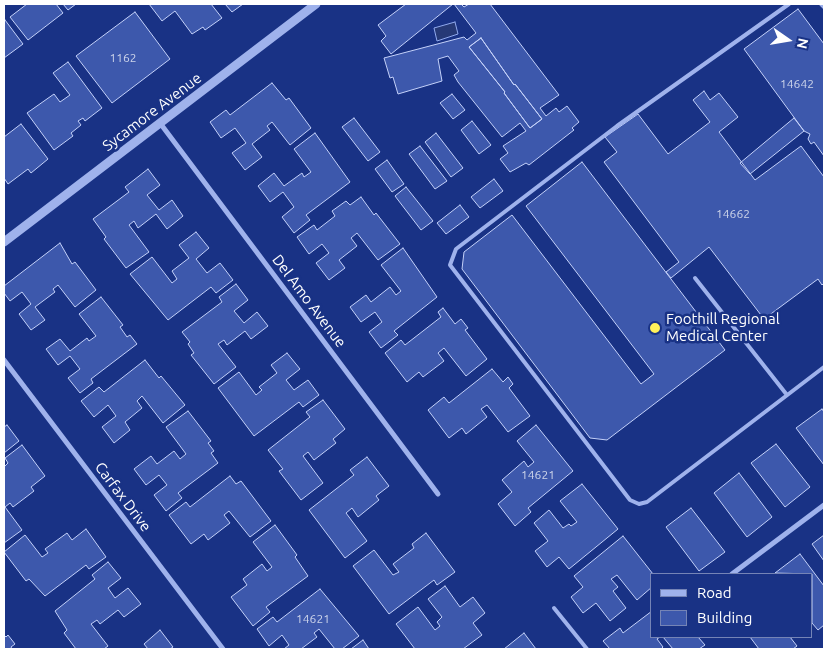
<!DOCTYPE html>
<html>
<head>
<meta charset="utf-8">
<style>
  body { margin:0 }
  #map { position:relative; width:828px; height:653px; overflow:hidden; background:#193285; font-family:Ubuntu,sans-serif }
  canvas { display:block }
  .frame { position:absolute; inset:0; border:5px solid #fff; pointer-events:none }
  .legend { position:absolute; left:650px; top:573px; width:162px; height:65px; box-sizing:border-box; background:#193285; border:1px solid #7584b6; margin:0; padding:6px 9px; list-style:none; font-size:15px; color:#fff }
  .legend li { display:flex; align-items:center; gap:10px; height:25px }
  .legend b { width:25px; border:1px solid #7584b6 }
  .north { position:absolute; left:763px; top:15px; width:50px; height:50px; -webkit-text-stroke:4px #193285; paint-order:stroke; rotate:103deg; font-size:14px; font-weight:700; line-height:20px; text-align:center; color:#fff }
  .north::after { content:''; display:block; margin:auto; width:18px; height:22px; background:#fff; clip-path:polygon(50% 0,100% 100%,50% 72%,0 100%) }
</style>
</head>
<body>
<div id="map">
<canvas width="828" height="653"></canvas>
<div class="frame"></div>
<ul class="legend">
<li><b style="height:6px;background:#9fb2ec"></b>Road</li>
<li><b style="height:14px;background:#3d58ac"></b>Building</li>
</ul>
<div class="north">N</div>
</div>
<script>
const ctx = document.querySelector('canvas').getContext('2d');
ctx.lineJoin = 'round';
function fill(path, color) { ctx.fillStyle = color; ctx.fill(path, 'evenodd'); }
const poly = rows => new Path2D(rows.map(r => 'M' + r).join(''));
function stroke(path, color, width, dash) { ctx.strokeStyle = color; ctx.lineWidth = width; ctx.lineCap = dash ? 'butt' : 'round'; ctx.setLineDash(dash || []); ctx.stroke(path); }
function drawText(font, color, halo, rows, align = 'center') {
  ctx.font = font + ' Ubuntu,sans-serif'; ctx.lineWidth = 5; ctx.setLineDash([]); ctx.textBaseline = 'middle'; ctx.strokeStyle = halo; ctx.fillStyle = color; for (const [text, x, y, turn = 0] of rows) {
    ctx.save(); ctx.translate(x, y); ctx.rotate((+turn || 0) * Math.PI / 180); ctx.textAlign = isNaN(turn) ? turn : align; if (halo) ctx.strokeText(text, 0, 0); ctx.fillText(text, 0, 0); ctx.restore();
  }
}
const water = poly([
  [455,22,458,34,437,41,434,28,455,22]
]);
fill(water, '#263976');
stroke(water, '#91aaee', 1);
const building = poly([
  [27,4,56,4,63,13,28,40,10,17,27,4],
  [63,4,76,4,68,10,63,4],
  [149,4,211,4,222,18,205,30,203,27,192,34,175,11,162,21,149,4],
  [225,4,243,4,232,12,225,4],
  [406,4,453,4,391,54,381,41,386,36,378,25,406,4],
  [454,4,461,4,464,7,469,4,490,4,559,95,540,108,546,116,556,108,559,112,567,106,579,122,572,128,574,130,529,165,526,163,510,172,500,159,508,153,503,146,526,131,520,123,502,137,458,82,454,75,459,71,448,56,438,59,442,81,398,94,393,77,390,78,384,58,464,37,467,40,476,33,454,4],
  [481,38,514,85,515,84,542,119,530,128,504,93,505,92,469,47,481,38],
  [798,9,824,44,824,156,814,142,811,144,808,139,810,134,804,131,744,49,798,9],
  [135,12,170,59,112,103,76,56,135,12],
  [5,20,23,44,4,58,4,21,5,20],
  [481,38,514,85,515,84,542,119,530,128,504,93,505,92,469,47,481,38],
  [68,62,102,108,85,121,83,118,78,121,81,125,71,133,73,136,54,150,27,113,54,94,60,102,70,95,53,73,68,62],
  [272,83,286,100,289,98,311,128,290,145,272,122,267,126,270,130,252,144,262,157,245,170,232,153,246,143,235,128,221,138,210,122,226,110,230,115,272,83],
  [704,91,710,100,719,93,738,117,719,132,755,180,801,146,824,177,824,283,822,285,818,279,764,319,709,247,671,278,666,272,679,262,604,162,617,152,605,137,638,114,668,154,710,122,693,100,704,91],
  [452,94,465,110,453,119,440,103,452,94],
  [354,118,380,152,368,161,342,127,354,118],
  [794,118,804,131,750,174,740,163,794,118],
  [472,121,491,145,479,154,461,130,472,121],
  [21,124,48,159,31,173,28,169,8,184,4,178,4,137,21,124],
  [315,133,350,182,306,215,310,220,294,233,282,217,294,207,283,192,270,202,258,186,274,173,284,186,302,173,304,177,311,172,294,149,315,133],
  [436,133,463,168,451,177,425,142,436,133],
  [420,146,447,181,435,189,409,154,420,146],
  [387,160,404,184,392,192,375,169,387,160],
  [582,162,725,350,607,440,590,438,462,269,464,252,512,215,641,384,654,374,526,206,582,162],
  [148,169,160,185,147,195,159,210,172,200,183,216,167,229,156,214,138,228,134,221,129,225,149,252,126,268,104,239,106,237,93,219,129,192,125,187,148,169],
  [494,179,503,191,480,208,471,197,494,179],
  [406,187,433,221,421,230,395,196,406,187],
  [361,197,374,215,376,213,400,244,378,260,357,233,351,238,357,246,339,260,345,268,329,280,316,263,329,253,322,244,309,254,297,237,314,225,317,230,335,216,332,211,346,201,350,205,361,197],
  [460,205,469,217,446,234,437,223,460,205],
  [196,232,209,248,196,259,207,273,220,263,233,280,216,293,211,287,168,320,130,274,152,257,172,283,177,279,172,271,189,258,179,245,196,232],
  [60,243,72,264,75,262,96,290,75,307,58,285,53,289,55,292,35,307,45,320,31,330,19,314,31,304,22,292,10,301,4,293,4,286,60,243],
  [403,248,437,297,394,331,398,335,381,348,369,332,382,322,375,312,361,322,350,307,366,295,371,302,390,287,396,295,401,291,381,265,403,248],
  [236,284,248,300,234,311,244,323,257,312,268,326,251,339,245,331,227,345,224,340,218,344,236,367,214,384,191,355,194,353,188,344,190,342,182,332,222,302,219,297,236,284],
  [101,297,123,325,120,327,127,337,130,335,137,344,91,379,93,383,80,393,68,378,80,369,70,356,58,365,46,349,60,339,70,351,87,338,89,341,96,336,79,314,101,297],
  [443,308,455,324,461,319,468,328,465,330,487,359,466,376,444,348,438,353,444,361,423,377,419,372,407,382,385,353,401,340,405,345,441,317,438,312,443,308],
  [287,353,300,369,286,380,294,390,308,380,319,395,303,407,299,402,254,436,218,388,239,372,256,395,262,390,259,387,277,373,271,365,287,353],
  [145,360,159,378,161,376,185,405,163,423,142,396,137,401,142,408,125,422,130,430,114,443,102,427,116,416,108,405,94,417,81,401,99,387,104,392,145,360],
  [492,369,503,382,508,377,513,384,509,388,530,416,508,432,487,405,481,409,487,417,466,434,462,428,449,438,428,410,444,397,449,403,492,369],
  [323,400,345,429,333,439,336,443,314,460,308,452,303,456,323,483,301,500,279,471,283,469,268,450,310,417,306,412,323,400],
  [822,409,824,412,824,465,796,428,822,409],
  [188,411,211,441,208,443,214,451,211,453,218,463,178,493,182,498,166,511,154,495,167,485,159,475,146,485,134,469,151,456,157,464,174,451,180,459,186,454,166,427,188,411],
  [7,425,19,441,4,453,4,427,7,425],
  [536,425,573,471,528,508,531,512,515,526,498,504,512,492,502,480,524,461,528,467,534,462,517,441,536,425],
  [776,444,810,487,785,507,751,463,776,444],
  [22,445,45,476,31,487,34,491,13,507,10,503,5,507,22,530,4,543,4,467,8,463,5,458,22,445],
  [367,457,389,486,376,496,379,500,358,517,352,508,346,513,367,541,345,558,309,510,354,475,350,470,367,457],
  [739,473,772,517,747,537,714,493,739,473],
  [230,476,236,484,241,481,271,521,250,537,229,511,224,515,230,523,208,540,204,534,191,544,169,515,186,502,190,507,230,476],
  [582,484,618,529,569,569,559,557,547,567,535,551,548,541,534,523,549,510,563,528,569,524,571,526,577,522,560,501,582,484],
  [691,508,725,552,699,571,666,527,691,508],
  [275,525,297,555,295,557,308,576,266,607,270,612,253,626,231,597,247,585,243,579,262,564,267,571,272,567,253,542,275,525],
  [86,529,106,557,89,569,86,565,45,596,29,579,26,581,4,552,25,535,42,557,48,553,45,549,67,533,72,540,86,529],
  [426,533,455,572,437,585,434,580,389,614,353,566,374,550,393,575,399,572,393,564,414,548,412,544,426,533],
  [824,535,824,561,812,544,824,535],
  [623,536,653,574,652,587,637,600,617,575,611,579,618,587,613,591,626,608,610,621,596,603,583,613,571,597,583,587,574,576,623,536],
  [800,554,824,586,824,625,818,630,812,623,812,574,775,573,800,554],
  [108,562,121,578,108,588,115,598,128,588,141,604,124,617,118,610,100,624,97,620,91,624,108,646,104,649,76,649,64,633,67,630,55,611,95,579,92,575,108,562],
  [445,586,460,607,473,597,485,613,473,623,482,635,463,649,415,649,396,624,418,607,435,630,440,626,437,622,442,617,428,599,445,586],
  [320,589,359,636,342,649,335,649,319,629,314,633,317,637,301,649,284,649,289,645,282,635,269,646,257,629,273,617,277,622,320,589],
  [652,611,652,637,660,637,657,639,663,647,661,649,610,649,603,641,620,628,623,633,652,611],
  [160,630,173,647,170,649,148,649,144,644,160,630],
  [524,633,536,649,504,649,524,633],
  [4,635,6,637,8,635,15,644,11,647,12,649,4,649,4,635],
  [663,637,698,637,705,645,699,649,673,649,663,637],
  [750,637,790,637,797,646,793,649,759,649,750,637],
  [363,640,369,649,351,649,363,640]
]);
fill(building, '#3d58ac');
stroke(building, '#c4d1f9', 1);
stroke(poly([
  [789,4,617,126,456,249,450,265,630,500,639,504,647,502,824,367],
  [821,4,824,7],
  [695,278,787,395],
  [554,608,587,649]
]), '#9fb2ec', 4);
stroke(poly([
  [160,123,438,494],
  [4,360,223,649],
  [732,574,824,505]
]), '#9fb2ec', 5);
stroke(poly([
  [4,242,316,4]
]), '#9fb2ec', 9);
for (const [x, y, r, color] of [
  [655,328,6,"#fff15a"]
]) { const dot = new Path2D(); dot.arc(x, y, r, 0, 2 * Math.PI); ctx.fillStyle = color; ctx.fill(dot); stroke(dot, '#193285', 2); }
drawText('12px', '#ced5ea', null, [
  ["1162",123,58],
  ["14642",797,84],
  ["14662",733,214],
  ["14621",538,475],
  ["14621",313,619]
]);
drawText('15px', '#fff', '#193285', [
  ["Sycamore Avenue",152,112,-37],
  ["Del Amo Avenue",309,301,53],
  ["Carfax Drive",123,497,53]
]);
drawText('15px', '#fff', '#193285', [
  ["Foothill Regional",666,319],
  ["Medical Center",666,336]
], 'left');
</script>
</body>
</html>
